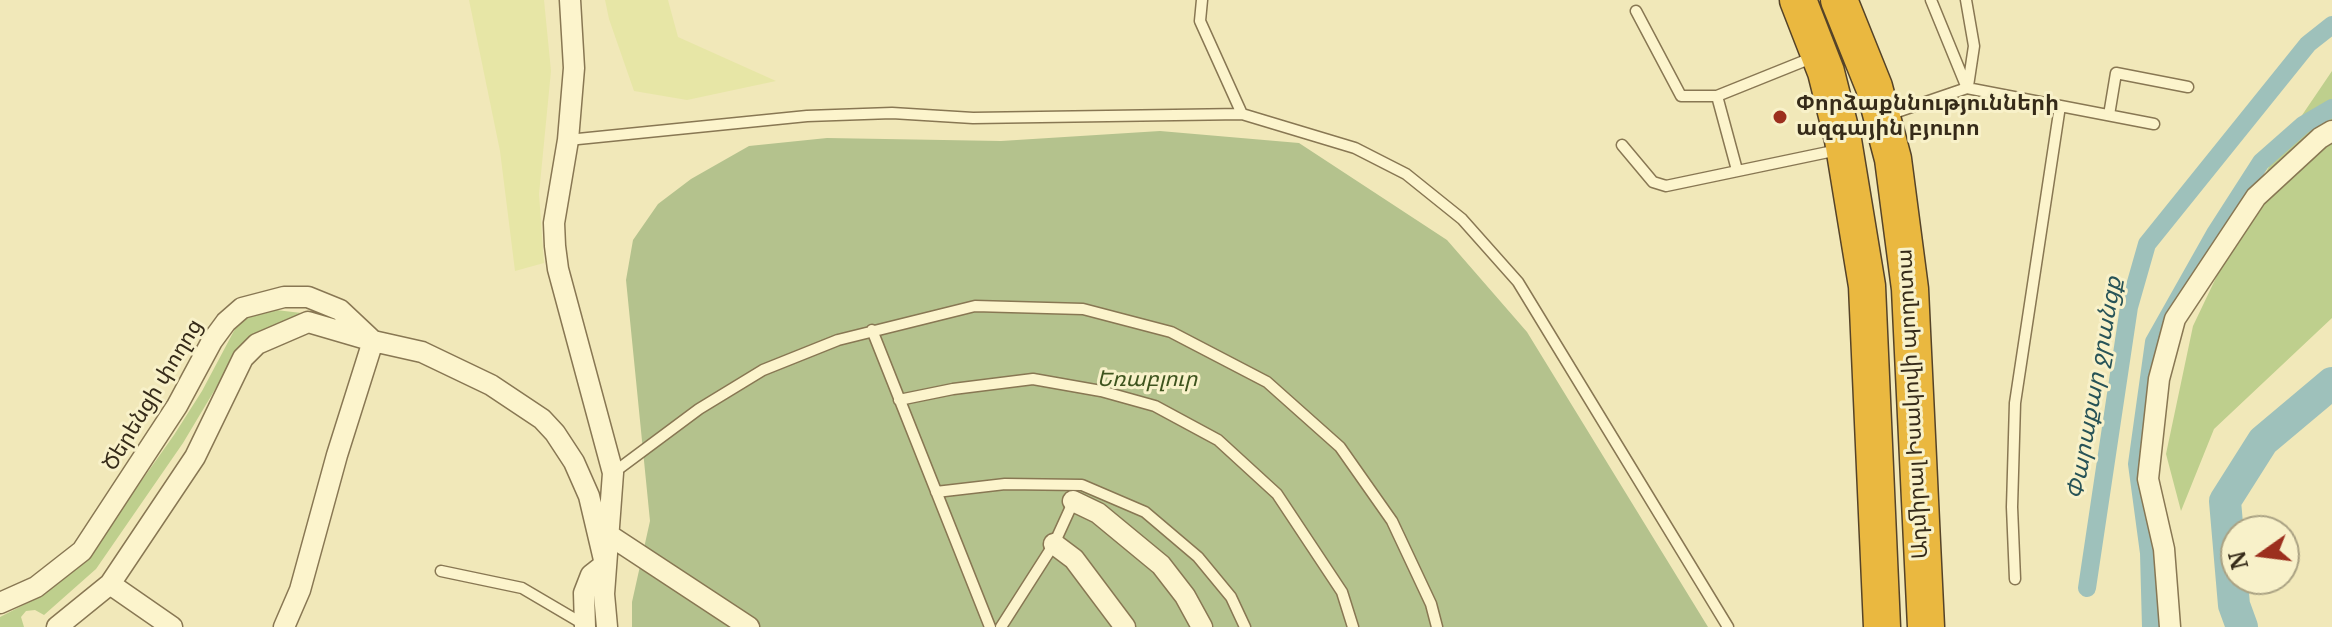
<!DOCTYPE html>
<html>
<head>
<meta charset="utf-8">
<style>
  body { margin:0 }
  #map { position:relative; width:2332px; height:627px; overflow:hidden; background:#f1e8b9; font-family:Merriweather,serif }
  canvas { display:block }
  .north { position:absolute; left:2220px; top:515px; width:80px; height:80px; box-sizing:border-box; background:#f8f1c9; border:2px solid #aaa283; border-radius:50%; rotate:256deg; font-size:22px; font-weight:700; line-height:32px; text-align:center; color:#362b19 }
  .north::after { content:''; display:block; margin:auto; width:28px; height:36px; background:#9c2f1e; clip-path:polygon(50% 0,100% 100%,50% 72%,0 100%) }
</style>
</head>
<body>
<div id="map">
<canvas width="2332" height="627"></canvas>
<div class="north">N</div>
</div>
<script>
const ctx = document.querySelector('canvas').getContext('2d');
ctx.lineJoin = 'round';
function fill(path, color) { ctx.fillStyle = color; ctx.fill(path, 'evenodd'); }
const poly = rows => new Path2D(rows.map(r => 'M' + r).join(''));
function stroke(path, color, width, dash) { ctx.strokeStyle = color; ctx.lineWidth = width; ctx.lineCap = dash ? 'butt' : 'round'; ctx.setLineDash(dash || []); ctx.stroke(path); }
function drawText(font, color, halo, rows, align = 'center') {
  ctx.font = font + ' Merriweather,"Noto Sans Armenian",serif'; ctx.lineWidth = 6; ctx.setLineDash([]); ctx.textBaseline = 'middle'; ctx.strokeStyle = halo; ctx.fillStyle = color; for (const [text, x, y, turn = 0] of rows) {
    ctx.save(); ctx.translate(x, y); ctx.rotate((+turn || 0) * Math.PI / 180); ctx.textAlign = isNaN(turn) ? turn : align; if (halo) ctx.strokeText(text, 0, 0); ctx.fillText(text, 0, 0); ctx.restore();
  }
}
fill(poly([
  [469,0,544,0,551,71,539,194,544,263,515,271,500,151],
  [605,0,668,0,678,37,776,81,687,100,634,91,609,19]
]), '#e7e6a6');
fill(poly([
  [2332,71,2332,318,2214,429,2181,511,2166,454,2193,326,2273,158],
  [276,310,327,316,235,356,183,443,96,569,44,615,35,610,26,611,21,617,24,627,0,627,0,617,41,596,103,535,174,435,202,391,235,329,248,316]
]), '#becf8d');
fill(poly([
  [1160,131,1299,143,1447,240,1527,332,1708,627,632,627,632,602,650,521,626,280,633,240,658,204,691,179,749,146,827,138,1001,141]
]), '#b4c28d');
stroke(poly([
  [2087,588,2129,307,2147,244,2308,44,2332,25],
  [2151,627,2149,553,2137,464,2154,342,2216,232,2261,162,2303,125,2332,108]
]), '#9ec1bb', 18);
stroke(poly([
  [2242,627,2234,605,2225,501,2263,441,2332,383]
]), '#9ec1bb', 32);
const lane = poly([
  [1202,0,1200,21,1242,114],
  [1931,0,1967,88],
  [1966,0,1974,46,1968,86],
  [1636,11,1681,96,1717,96,1814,57],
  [1717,96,1737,170],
  [1888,115,1967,88,2154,124],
  [2109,115,2116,73,2188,87],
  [568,140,807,116,892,113,973,118,1242,114,1355,148,1406,174,1462,219,1518,282,1728,627],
  [1622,145,1653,182,1666,186,1838,150],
  [872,330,990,627],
  [899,400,953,389,1033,379,1101,391,1155,406,1218,440,1277,494,1342,592,1353,627],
  [613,473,699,409,763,370,838,340,975,306,1083,309,1171,332,1267,382,1340,447,1392,521,1431,604,1437,627],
  [936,492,1005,484,1082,485,1145,512,1198,557,1231,597,1245,627],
  [441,571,522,588,585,625],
  [2015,579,2012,507,2015,403,2060,106],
  [1001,627,1054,544,1075,498]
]);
const street = poly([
  [570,0,574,68,568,140,554,223,555,246,558,269,613,473,604,594,607,627],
  [1073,501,1098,513,1161,565,1185,596,1202,627],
  [609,535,749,627],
  [1054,544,1074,559,1125,627],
  [110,584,172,627],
  [0,603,36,587,82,551,177,406,212,341,226,322,242,308,284,297,308,297,340,310,373,341,422,352,491,385,542,419,555,433,574,462,589,496,605,564,591,575,584,593,585,627],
  [57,627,110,584,195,457,243,358,257,344,308,322,373,341,337,455,300,590,284,627],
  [2170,627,2164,549,2148,479,2159,379,2175,319,2256,197,2320,138,2332,131]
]);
const highway = poly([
  [1798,0,1826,72,1843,140,1867,286,1882,627],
  [1839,0,1874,87,1893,159,1910,289,1926,627]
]);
stroke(lane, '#887753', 13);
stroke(street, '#887753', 23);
stroke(highway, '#554328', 39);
stroke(lane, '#fcf4cc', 10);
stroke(street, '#fcf4cc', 20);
stroke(highway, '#eab840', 36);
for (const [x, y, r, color] of [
  [1780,117,8,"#9c2f1e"]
]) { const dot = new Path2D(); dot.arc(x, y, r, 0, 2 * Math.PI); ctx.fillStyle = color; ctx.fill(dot); stroke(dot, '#f8f1c9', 3); }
drawText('bold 22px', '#362b19', '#f8f1c9', [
  ["Փորձաքննությունների",1796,104],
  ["ազգային բյուրո",1796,129]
], 'left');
drawText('italic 22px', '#3e541e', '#f8f1c9', [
  ["Եռաբլուր",1147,380]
]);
drawText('22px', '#362b19', '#f8f1c9', [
  ["Ծերենցի փողոց",153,395,-59],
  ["Ադմիրալ Իսակովի պողոտա",1913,404,-93]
]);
drawText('italic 24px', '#275357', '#f8f1c9', [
  ["Փարաքար ջրանցք",2095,388,-80]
]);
</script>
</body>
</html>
